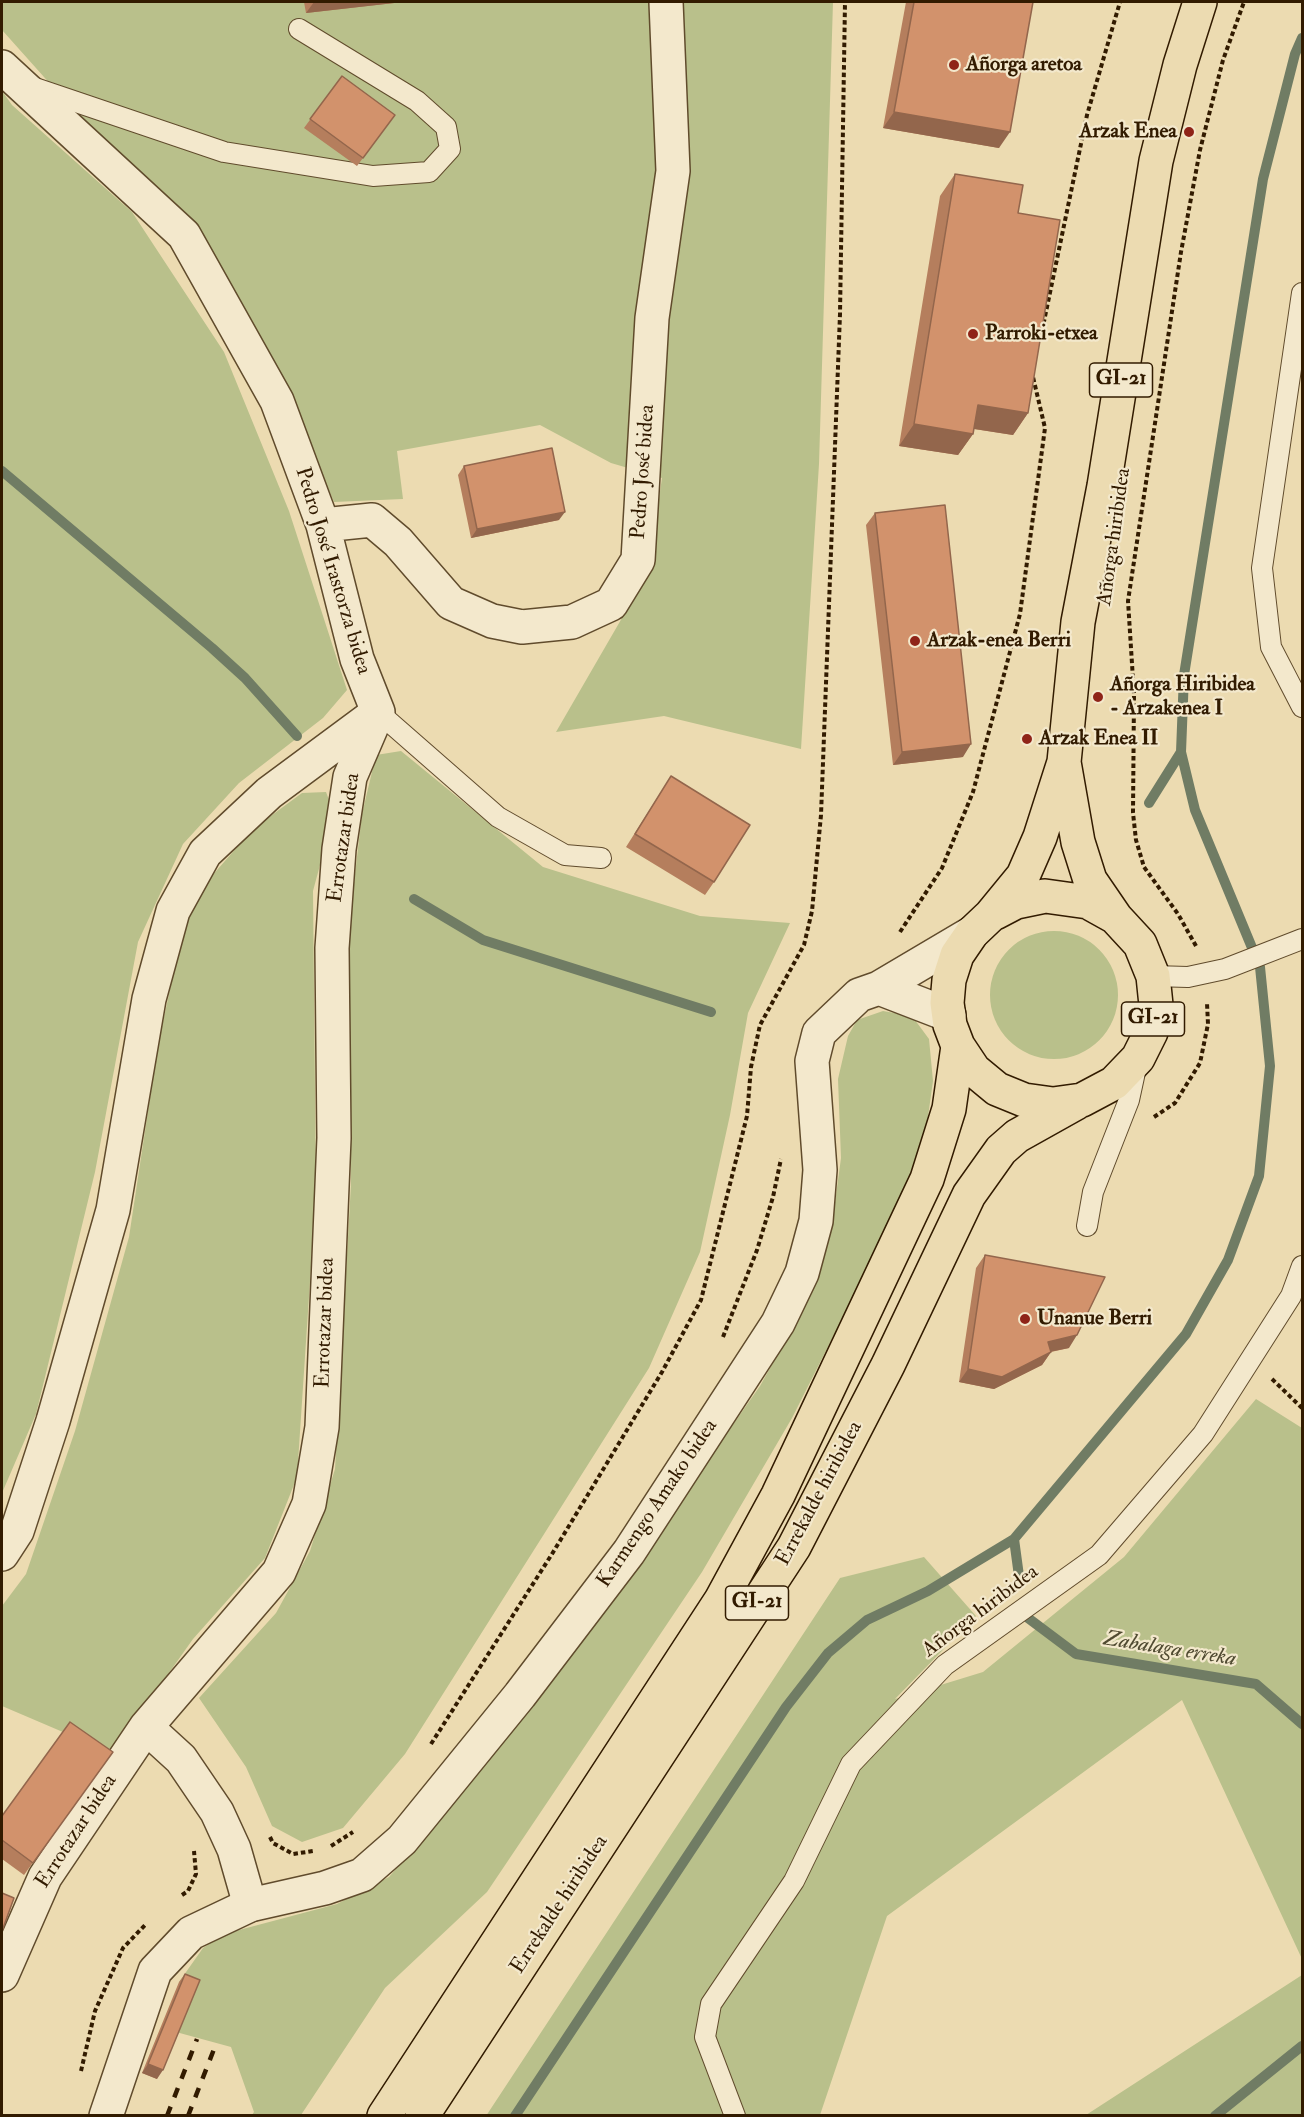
<!DOCTYPE html>
<html>
<head>
<meta charset="utf-8">
<style>
  body { margin:0 }
  #map { position:relative; width:1304px; height:2117px; overflow:hidden; background:#ecdbb1; font-family:"IM FELL Double Pica",serif }
  canvas { display:block }
  .frame { position:absolute; inset:0; border:3px solid #321b00; pointer-events:none }
</style>
</head>
<body>
<div id="map">
<canvas width="1304" height="2117"></canvas>
<div class="frame"></div>
</div>
<script>
const ctx = document.querySelector('canvas').getContext('2d');
ctx.lineJoin = 'round';
function fill(path, color) { ctx.fillStyle = color; ctx.fill(path, 'evenodd'); }
const poly = rows => new Path2D(rows.map(r => 'M' + r).join(''));
function stroke(path, color, width, dash) { ctx.strokeStyle = color; ctx.lineWidth = width; ctx.lineCap = dash ? 'butt' : 'round'; ctx.setLineDash(dash || []); ctx.stroke(path); }
function drawText(font, color, halo, rows, align = 'center') {
  ctx.font = font + ' "IM FELL Double Pica",serif'; ctx.lineWidth = 4.5; ctx.setLineDash([]); ctx.textBaseline = 'middle'; ctx.strokeStyle = halo; ctx.fillStyle = color; for (const [text, x, y, turn = 0] of rows) {
    ctx.save(); ctx.translate(x, y); ctx.rotate((+turn || 0) * Math.PI / 180); ctx.textAlign = isNaN(turn) ? turn : align; if (halo) ctx.strokeText(text, 0, 0); ctx.fillText(text, 0, 0); ctx.restore();
  }
}
fill(poly([
  [2,2,833,2,819,464,801,749,664,716,556,732,648,573,662,478,611,463,540,425,397,451,403,499,334,502,270,353,192,223,69,105,2,30],
  [2,91,12,105,132,212,224,352,289,511,347,690,323,718,239,783,183,844,138,942,95,1172,36,1414,2,1493],
  [401,751,543,867,700,916,790,923,748,1013,730,1115,700,1252,649,1368,405,1754,343,1828,302,1842,272,1826,246,1767,199,1698,276,1613,310,1551,335,1469,351,1184,347,943,362,814,376,755],
  [326,792,334,813,313,891,316,1191,297,1477,265,1558,193,1639,112,1753,2,1706,2,1606,26,1574,75,1431,129,1237,158,1045,185,920,210,878,253,829,302,793],
  '990 995a64 64 0 1 1 128 0a64 64 0 1 1-128 0Z',
  [883,1011,912,1016,929,1039,933,1081,923,1152,889,1226,792,1418,702,1572,487,1892,385,1988,301,2115,252,2115,254,2112,231,2047,176,2032,179,1982,203,1948,224,1934,337,1904,389,1877,430,1829,657,1533,760,1386,812,1293,832,1225,841,1158,838,1079,848,1036,857,1020],
  [1256,1399,1302,1428,1302,1959,1182,1700,887,1916,820,2115,486,2116,840,1578,924,1557,976,1616,895,1699,983,1672,1124,1557],
  [1302,1975,1302,2115,1086,2115]
]), '#b9c08b');
stroke(poly([
  [2,471,212,648,245,678,297,736],
  [1149,803,1181,752],
  [414,899,483,940,711,1012],
  [1014,1539,1019,1576],
  [1028,1618,1076,1654,1256,1684,1302,1724],
  [515,2116,786,1707,828,1653,867,1620,928,1591,1014,1539,1186,1334,1228,1260,1259,1176,1270,1066,1260,967,1195,810,1181,752,1184,675,1263,179,1295,54,1302,38],
  [1215,2116,1302,2046]
]), '#707c64', 10);
const service = poly([
  [32,87,224,152,373,176,429,172,450,149,446,127,417,101,299,29],
  [1302,293,1262,568,1271,647,1302,707],
  [378,712,498,817,565,855,601,858],
  [1153,976,1188,977,1225,969,1302,939],
  [1087,1226,1093,1192,1129,1100,1137,1063],
  [735,2116,705,2037,711,2004,794,1881,851,1764,945,1665,1099,1555,1203,1434,1291,1296,1302,1266]
]);
const minor = poly([
  [2,67,184,235,277,401,323,525,357,659,378,712],
  [323,525,372,520,398,542,451,603,492,621,522,627,572,622,611,604,638,560,652,318,673,171,666,2],
  [2,1554,17,1531,53,1421,113,1210,149,999,173,911,205,853,269,793,377,713],
  [146,1727,181,1759,217,1812,234,1849,250,1905],
  [2,1975,45,1877,146,1727,279,1572,309,1504,322,1427,334,1138,332,948,339,849,350,777,378,712]
]);
const tertiary = poly([
  [879,988,949,1015],
  [106,2116,155,1971,191,1933,250,1905,325,1888,362,1875,402,1840,520,1695,629,1552,778,1323,802,1273,816,1221,820,1170,812,1061,819,1033,859,995,879,988,972,933]
]);
const primary = poly([
  [1064,762,1078,842,1090,880,1116,918,1140,944,1153,976,1156,1005,1151,1032,1138,1058,1114,1083,1082,1100,1053,1104,1024,1100,997,1089,974,1070,958,1046,950,1025,947,1003,949,980,957,955,972,933,991,915,1023,876,1040,837,1064,762,1078,622,1104,486,1156,161,1180,65,1200,2],
  [995,913,1016,902,1045,896,1088,902,1115,917],
  [384,2116,721,1600,778,1495,927,1179,949,1109,958,1046],
  [422,2116,794,1547,888,1365,969,1195,1001,1150,1017,1136,1076,1103]
]);
stroke(service, '#604b2c', 22);
stroke(minor, '#604b2c', 36);
stroke(tertiary, '#604b2c', 36);
stroke(primary, '#321b00', 36);
stroke(poly([
  [1042,331,1087,115,1120,2],
  [900,932,942,868,973,792,1020,614,1045,428,1033,377],
  [1196,946,1178,914,1144,867,1136,840,1133,813,1134,695,1128,601,1181,252,1200,150,1223,60,1244,2],
  [1154,1117,1175,1103,1200,1063,1208,1024,1207,1003],
  [723,1337,757,1250,773,1197,781,1159],
  [1272,1379,1302,1408],
  [431,1744,552,1554,662,1372,701,1300,747,1116,751,1067,760,1025,804,945,812,911,821,815,840,314,845,2],
  [270,1837,273,1843,293,1854,313,1851],
  [331,1846,353,1832],
  [182,1895,188,1891,196,1874,194,1851],
  [81,2071,95,2011,123,1948,146,1924]
]), '#321b00', 4, [4.5, 3]);
stroke(service, '#f3e8cc', 20);
stroke(minor, '#f3e8cc', 33);
stroke(tertiary, '#f3e8cc', 33);
stroke(primary, '#ecdbb1', 33);
stroke(poly([
  [167,2116,197,2039],
  [188,2116,216,2044]
]), '#321b00', 4.5, [10, 10]);
fill(poly([
  [304,2,403,2,306,13],
  [906,2,1033,2,999,148,883,128],
  [342,76,395,115,357,166,304,128],
  [955,174,1018,213,1028,413,1013,435,974,429,973,434,958,455,899,446,940,196],
  [464,466,559,520,471,538,458,475],
  [875,513,963,757,893,765,866,525],
  [671,776,714,882,705,895,626,847],
  [985,1255,1069,1348,1051,1352,1042,1365,994,1389,959,1382,976,1268],
  [113,1752,24,1875,2,1859,2,1816],
  [185,1974,157,2079,142,2073,179,1982]
]), '#b57e5d');
fill(poly([
  [314,2,403,2,306,13],
  [894,112,1010,132,999,148,883,128],
  [978,405,1028,413,1013,435,962,427],
  [914,424,973,434,958,455,899,446],
  [565,512,559,520,471,538,477,529],
  [971,744,963,757,893,765,902,752],
  [1077,1335,1069,1348,1039,1354,1048,1342],
  [1051,1352,1042,1365,994,1389,959,1382,968,1369],
  [148,2064,163,2070,157,2079,142,2073]
]), '#93664c');
const building = poly([
  [914,2,1033,2,1010,132,894,112,914,2],
  [342,76,395,115,363,158,310,119,342,76],
  [955,174,1023,185,1018,213,1060,220,1028,413,978,405,973,434,914,424,955,174],
  [552,448,565,512,477,529,464,466,552,448],
  [945,505,971,744,902,752,875,513,945,505],
  [671,776,750,825,714,882,635,834,671,776],
  [985,1255,1105,1277,1077,1335,1048,1342,1051,1352,1002,1377,968,1369,985,1255],
  [70,1722,113,1752,33,1863,2,1840,2,1816,70,1722],
  [2,1893,14,1898,2,1931,2,1893],
  [185,1974,200,1980,163,2070,148,2064,185,1974]
]);
fill(building, '#d2926c');
stroke(building, '#93664c', 1.5);
for (const [x, y, r, color] of [
  [954,65,6,"#8f2418"],
  [1189,132,6,"#8f2418"],
  [973,334,6,"#8f2418"],
  [915,641,6,"#8f2418"],
  [1098,697,6,"#8f2418"],
  [1027,739,6,"#8f2418"],
  [1025,1319,6,"#8f2418"]
]) { const dot = new Path2D(); dot.arc(x, y, r, 0, 2 * Math.PI); ctx.fillStyle = color; ctx.fill(dot); stroke(dot, '#f3e8cc', 2); }
for (const [x, y, w] of [
  [1121,380,63],
  [1153,1019,63],
  [757,1603,63]
]) { const box = new Path2D(); box.roundRect(x - w / 2, y - 17, w, 34, 4.5); ctx.fillStyle = '#f3e8cc'; ctx.fill(box); stroke(box, '#321b00', 1.5); }
drawText('bold 20px', '#321b00', null, [
  ["GI-21",1121,380],
  ["GI-21",1153,1019],
  ["GI-21",757,1603]
]);
drawText('bold 21px', '#321b00', '#f3e8cc', [
  ["Añorga aretoa",966,65],
  ["Arzak Enea",1177,132,"right"],
  ["Parroki-etxea",985,334],
  ["Arzak-enea Berri",927,641],
  ["Añorga Hiribidea",1110,685],
  ["- Arzakenea I",1110,709],
  ["Arzak Enea II",1039,739],
  ["Unanue Berri",1037,1319]
], 'left');
drawText('21px', '#321b00', '#f3e8cc', [
  ["Pedro José bidea",644,472,-86],
  ["Añorga hiribidea",1115,537,-82],
  ["Pedro José Irastorza bidea",332,571,73],
  ["Errotazar bidea",345,838,-82],
  ["Errotazar bidea",326,1323,-88],
  ["Errekalde hiribidea",820,1494,-62],
  ["Karmengo Amako bidea",658,1504,-56],
  ["Añorga hiribidea",981,1612,-37],
  ["Errotazar bidea",77,1832,-57],
  ["Errekalde hiribidea",560,1905,-57]
]);
drawText('italic 22px', '#514b32', '#f3e8cc', [
  ["Zabalaga erreka",1170,1650,9]
]);
</script>
</body>
</html>
